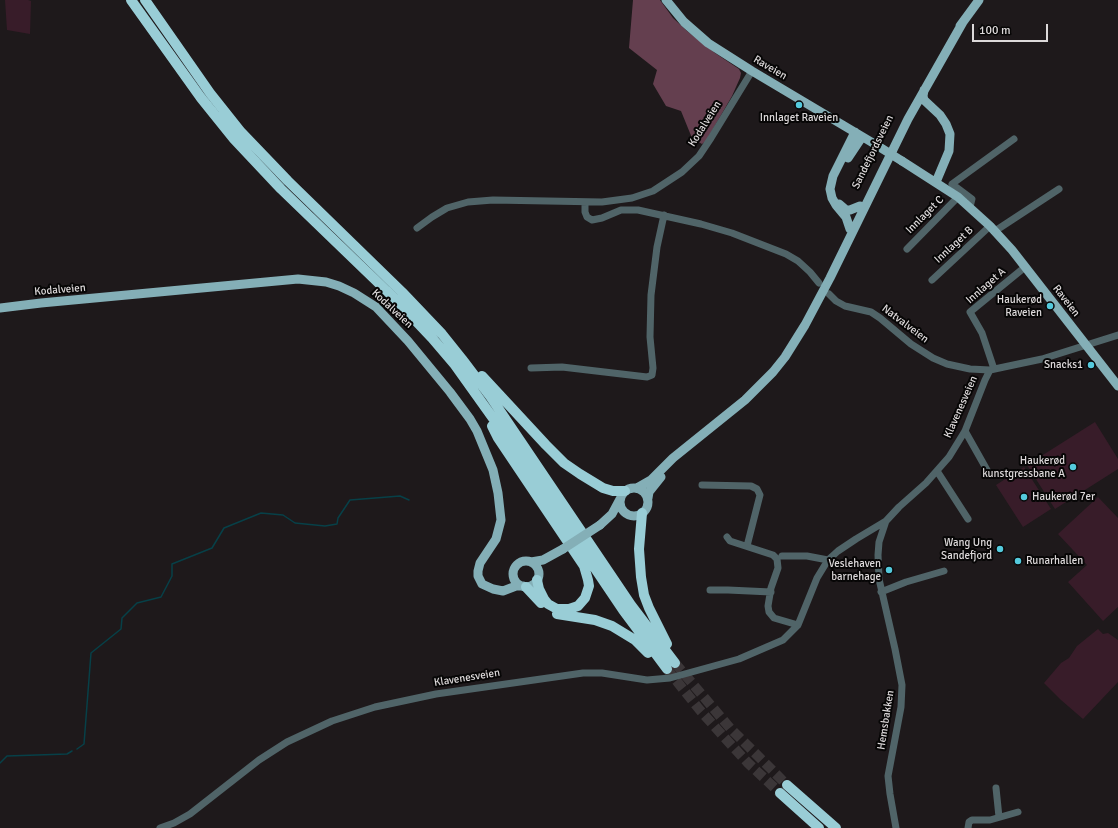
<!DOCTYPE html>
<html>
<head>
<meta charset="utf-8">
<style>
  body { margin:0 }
  #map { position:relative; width:1118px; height:828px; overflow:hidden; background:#1e191b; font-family:Signika,sans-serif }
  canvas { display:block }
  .scale { position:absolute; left:972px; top:24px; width:76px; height:18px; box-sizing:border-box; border:2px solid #ddd9da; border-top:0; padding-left:5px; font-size:12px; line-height:14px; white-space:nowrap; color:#ddd9da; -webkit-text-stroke:3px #070606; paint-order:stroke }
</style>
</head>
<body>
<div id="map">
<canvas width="1118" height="828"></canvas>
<div class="scale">100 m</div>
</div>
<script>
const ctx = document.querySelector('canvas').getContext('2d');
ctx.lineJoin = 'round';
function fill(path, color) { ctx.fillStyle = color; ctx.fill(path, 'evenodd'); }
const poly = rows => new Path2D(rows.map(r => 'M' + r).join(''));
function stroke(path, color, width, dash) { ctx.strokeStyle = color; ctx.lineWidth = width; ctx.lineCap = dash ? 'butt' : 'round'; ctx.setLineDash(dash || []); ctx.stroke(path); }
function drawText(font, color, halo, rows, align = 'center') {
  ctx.font = font + ' Signika,sans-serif'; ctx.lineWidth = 4; ctx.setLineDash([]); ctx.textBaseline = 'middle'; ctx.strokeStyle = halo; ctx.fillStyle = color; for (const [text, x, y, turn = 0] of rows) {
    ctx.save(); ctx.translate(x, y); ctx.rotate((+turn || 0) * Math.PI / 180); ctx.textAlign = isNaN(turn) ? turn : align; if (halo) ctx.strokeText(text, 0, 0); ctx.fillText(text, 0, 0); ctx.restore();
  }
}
fill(poly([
  [5,0,28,0,31,1,30,34,7,30],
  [1095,422,1118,459,1118,469,1055,509,1027,465],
  [1024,467,1051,509,1023,527,996,485],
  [1098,497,1118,518,1118,607,1103,621,1068,582,1087,565,1058,534],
  [1098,629,1103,634,1108,633,1118,640,1118,682,1083,719,1061,700,1044,683,1061,663,1069,658,1077,646]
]), '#381c29');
fill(poly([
  [633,0,660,0,673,18,687,31,715,53,739,69,741,73,740,78,732,96,706,141,702,144,692,138,681,111,666,106,653,84,657,70,629,48]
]), '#643f4f');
stroke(poly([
  [77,749,84,744,91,653,121,629,122,618,137,603,161,597,172,576,172,564,212,548,224,528,261,513,283,515,295,523,325,526,337,524,338,518,350,500,400,496,409,500],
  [0,763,7,756,67,754,72,751]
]), '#074048', 1.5);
stroke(poly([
  [675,663,730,728,787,785],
  [667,669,699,709,723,736,748,763,780,793]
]), '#3b3638', 10, [10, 5]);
stroke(poly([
  [585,203,585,212,587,217,592,220,602,218,621,210,638,210,701,224,732,233,786,254,798,261,810,272,819,283],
  [970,207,972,199,952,184,1014,139],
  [417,228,432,217,447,208,468,202,493,200,602,202,632,198,653,191,682,172,699,156,711,138,752,71],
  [995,231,1059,189],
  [907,249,958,197],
  [932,280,990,226],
  [829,294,836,301,845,306,871,312,880,318,911,344,933,358,947,364,970,369,990,370,1004,367,1042,359,1118,335],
  [531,368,562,367,647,377,652,375,653,368,650,337,651,295,657,247,664,215],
  [994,369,982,333,970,312,1025,267],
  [965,431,987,470],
  [937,471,968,519],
  [702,485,751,486,757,489,760,495,747,546],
  [886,521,879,542,878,555,879,579,895,649,902,685,901,707,888,776,890,794,896,828],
  [727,537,730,541,773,555,777,559,778,568,771,588,768,606,769,612,774,618,798,625],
  [782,556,807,556,828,560],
  [710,590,728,590,771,592],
  [881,592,906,582,944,571],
  [996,788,999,817],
  [160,828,174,823,190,814,259,760,287,742,332,721,375,707,436,694,583,673,602,673,647,680,670,678,739,659,783,640,798,625,817,578,828,560,838,551,856,539,886,521,899,507,926,483,949,457,965,431,985,380,990,370],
  [968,828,969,822,972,820,990,820,1018,812]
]), '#506468', 7);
stroke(poly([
  [666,0,684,22,708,43,752,71,873,143],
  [960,26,979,0],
  [924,90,923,96,924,100,940,115,946,124,950,134,949,151,936,182],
  [848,158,862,137],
  [902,161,958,197,990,226,1012,250,1118,386],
  [839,204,846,210,850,210,860,206],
  [850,229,846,217,836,205,832,198,830,189,833,176,855,132],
  [0,308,41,303,298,279,326,282,339,286,354,293,376,307,408,341,450,392,470,419,477,431,493,470,498,493,501,520,496,539,480,563,478,571,478,576,482,584,493,589,503,591,516,586,523,586],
  '620 502a14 14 0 1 1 28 0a14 14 0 1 1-28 0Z',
  [637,488,651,480,673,458,745,400,773,372,785,357,805,325,830,278,908,119,963,22],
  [648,498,649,492,661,477],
  [600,525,612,514,620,499],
  '513 574a13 13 0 1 1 26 0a13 13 0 1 1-26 0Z',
  [531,562,543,560,563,549]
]), '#84afb7', 9);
stroke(poly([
  [131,0,201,98,234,139,281,189,395,299,432,338,455,365,505,435,623,610,667,669],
  [145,0,210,93,241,132,288,181,402,292,442,334,462,359,490,396,631,605,675,663],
  [482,376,546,445,564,463,580,474,603,488,613,491,625,491],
  [492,426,498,438,584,566,588,580,589,586,585,598,578,606,569,609,557,609,548,604,544,599,539,589,537,580],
  [642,513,639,549,641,577,644,595,649,608,667,644],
  [526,587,541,603],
  [557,614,595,620,612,626,635,640,648,653],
  [787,785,836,828],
  [780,793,819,828]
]), '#99cdd6', 10);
stroke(poly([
  [873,143,902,161],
  [563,549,600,525]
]), '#84afb7', 9);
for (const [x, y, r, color] of [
  [799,105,4,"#54cadd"],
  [1050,306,4,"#54cadd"],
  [1091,365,4,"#54cadd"],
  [1073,467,4,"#54cadd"],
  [1024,497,4,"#54cadd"],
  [1000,549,4,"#54cadd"],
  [1018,561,4,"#54cadd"],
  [889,570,4,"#54cadd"]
]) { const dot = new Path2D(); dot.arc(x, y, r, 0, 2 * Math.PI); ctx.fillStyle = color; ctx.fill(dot); stroke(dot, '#070606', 1.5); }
drawText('11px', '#ddd9da', '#070606', [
  ["Raveien",770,68,30],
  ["Kodalveien",705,124,-58],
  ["Sandefjordsveien",873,152,-64],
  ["Innlaget C",925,215,-45],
  ["Innlaget B",954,245,-43],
  ["Innlaget A",986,286,-41],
  ["Kodalveien",60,290,-5],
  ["Raveien",1066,301,52],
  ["Kodalveien",392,309,43],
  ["Natvalveien",905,324,37],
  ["Klavenesveien",961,407,-66],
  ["Klavenesveien",467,678,-9],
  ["Hemsbakken",886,720,-81]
]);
drawText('11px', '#ddd9da', '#070606', [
  ["Innlaget Raveien",799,118,"center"],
  ["Haukerød",1042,300],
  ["Raveien",1042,313],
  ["Snacks1",1083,365],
  ["Haukerød",1065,461],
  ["kunstgressbane A",1065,474],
  ["Haukerød 7er",1032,497,"left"],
  ["Wang Ung",992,543],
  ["Sandefjord",992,556],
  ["Runarhallen",1026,561,"left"],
  ["Veslehaven",881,564],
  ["barnehage",881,577]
], 'right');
</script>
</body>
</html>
